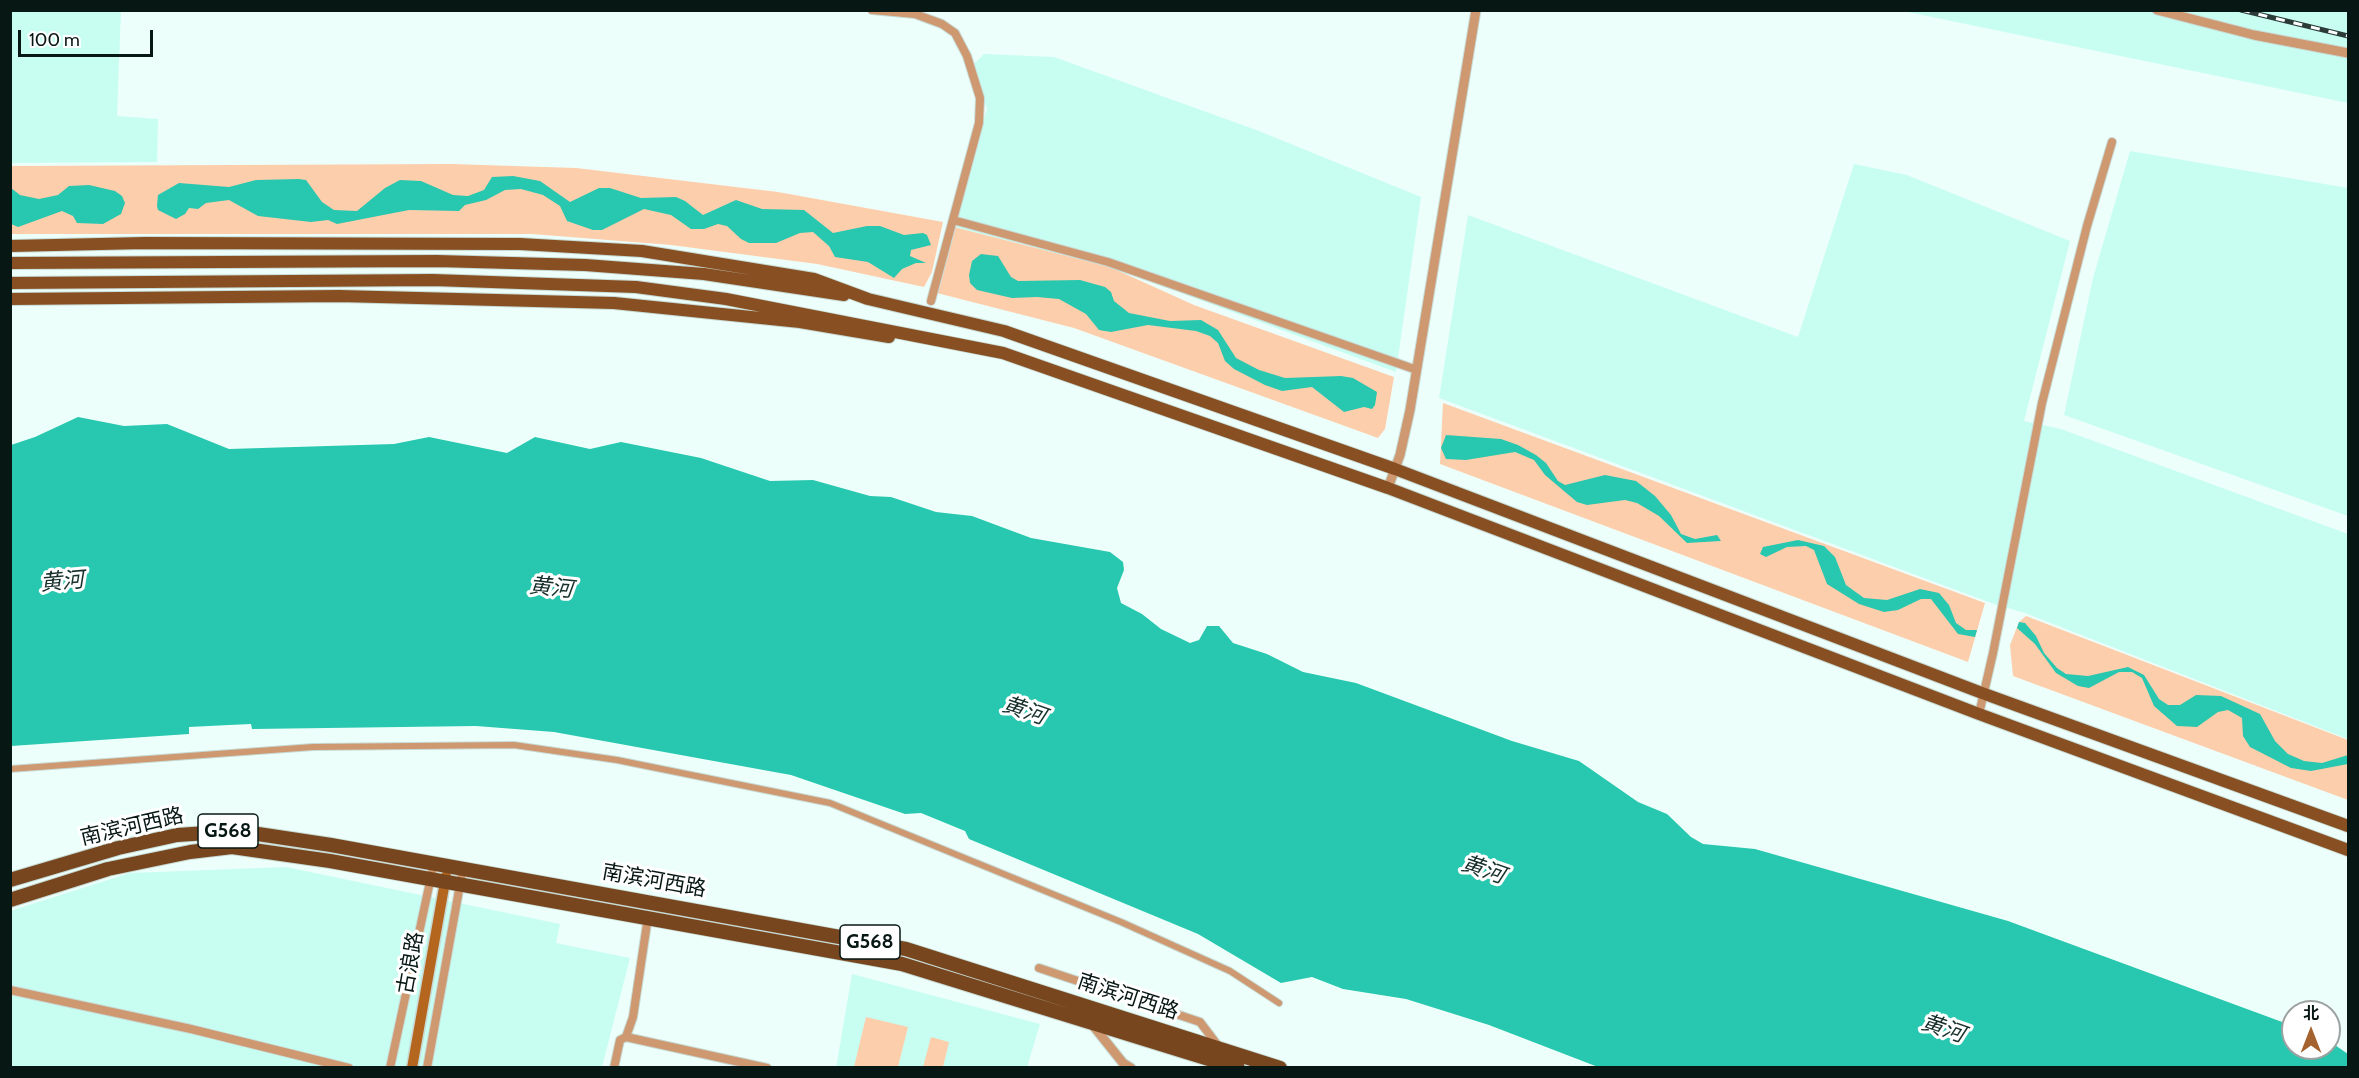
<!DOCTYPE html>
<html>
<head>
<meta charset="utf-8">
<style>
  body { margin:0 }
  #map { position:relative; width:2359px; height:1078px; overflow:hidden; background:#edfffa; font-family:Cabin,"Noto Sans SC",sans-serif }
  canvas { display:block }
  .frame { position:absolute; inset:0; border:12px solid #071714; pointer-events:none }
  .north { position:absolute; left:2281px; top:1000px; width:60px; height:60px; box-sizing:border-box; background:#fff; border:2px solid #9ca2a1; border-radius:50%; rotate:0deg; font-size:16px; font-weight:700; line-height:24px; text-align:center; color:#071714 }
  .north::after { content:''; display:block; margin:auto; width:21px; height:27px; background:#a4632e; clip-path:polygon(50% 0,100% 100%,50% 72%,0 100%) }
  .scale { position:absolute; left:18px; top:30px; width:135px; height:27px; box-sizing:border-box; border:3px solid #071714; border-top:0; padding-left:8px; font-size:18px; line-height:21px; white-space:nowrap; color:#071714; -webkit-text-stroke:4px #fff; paint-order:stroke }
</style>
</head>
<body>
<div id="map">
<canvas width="2359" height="1078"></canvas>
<div class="frame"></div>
<div class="north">北</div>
<div class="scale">100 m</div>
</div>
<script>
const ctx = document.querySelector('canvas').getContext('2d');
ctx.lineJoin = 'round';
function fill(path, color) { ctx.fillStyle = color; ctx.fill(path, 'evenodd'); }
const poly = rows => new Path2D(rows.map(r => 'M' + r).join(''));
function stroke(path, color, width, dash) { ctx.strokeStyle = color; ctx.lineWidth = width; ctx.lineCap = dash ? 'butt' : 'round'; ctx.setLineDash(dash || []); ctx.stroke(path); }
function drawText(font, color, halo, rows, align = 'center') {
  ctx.font = font + ' Cabin,"Noto Sans SC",sans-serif'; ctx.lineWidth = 6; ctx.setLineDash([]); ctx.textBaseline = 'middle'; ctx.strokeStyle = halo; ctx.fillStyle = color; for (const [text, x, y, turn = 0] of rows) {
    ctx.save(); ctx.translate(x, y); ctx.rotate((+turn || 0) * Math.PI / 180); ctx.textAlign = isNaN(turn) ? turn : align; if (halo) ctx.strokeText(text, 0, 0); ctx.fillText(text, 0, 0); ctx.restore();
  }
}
fill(poly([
  [10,11,121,11,117,116,158,119,157,162,11,163],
  [1903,11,2348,11,2348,103],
  [984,54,1054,57,1259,131,1421,197,1396,372,1110,267,954,227,987,109,972,66],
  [2130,151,2348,188,2348,516,2064,415,2093,278],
  [1854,164,1907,175,2070,241,2024,421,2061,429,2348,534,2348,739,2025,613,1994,604,1439,398,1468,215,1798,337],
  [286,867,560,924,556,943,630,958,602,1067,11,1067,10,911,130,873],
  [852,974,1040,1024,1027,1067,836,1068]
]), '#c8fef1');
fill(poly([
  [452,164,576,168,778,192,943,222,932,272,924,287,817,264,671,245,532,234,11,234,10,166],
  [954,227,1110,267,1194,305,1394,377,1385,429,1378,438,1074,328,937,293],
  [1443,403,1985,603,1968,662,1440,464],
  [2026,616,2348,740,2348,800,2013,676,2010,645,2019,622],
  [866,1017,908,1027,898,1067,854,1067],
  [931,1037,949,1042,943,1067,923,1067]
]), '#fdceac');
fill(poly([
  [513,176,540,181,570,202,599,188,610,188,641,198,676,197,685,201,703,215,736,200,762,209,804,210,833,233,867,226,880,226,904,235,923,233,927,235,931,245,911,250,910,256,926,263,916,263,902,269,894,278,868,262,835,257,829,246,813,232,800,233,776,243,749,243,741,239,727,226,718,224,704,229,691,229,671,215,644,209,602,230,593,230,567,221,560,206,543,195,521,189,505,190,486,200,465,205,459,211,409,210,337,224,328,220,311,222,258,216,229,200,206,203,198,209,189,208,185,214,176,219,158,210,157,206,158,195,179,183,229,187,256,180,299,179,306,180,322,202,334,210,357,211,385,188,400,180,421,181,453,195,468,196,484,190,492,177],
  [89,185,115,191,122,196,125,203,121,214,103,224,77,223,73,216,62,211,18,227,11,224,11,188,20,195,39,199,58,195,69,186],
  [981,254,998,256,1011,277,1018,281,1080,280,1105,287,1111,292,1114,301,1129,313,1170,321,1201,320,1218,330,1236,358,1259,370,1285,378,1341,376,1353,378,1377,392,1375,405,1372,409,1364,407,1344,412,1312,387,1282,391,1265,385,1234,369,1225,361,1218,343,1210,336,1196,331,1148,325,1111,332,1099,330,1086,314,1059,299,1037,297,1012,298,977,290,970,283,969,275,972,261],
  [78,417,124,426,167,424,229,449,394,444,429,437,507,453,535,437,590,449,621,442,701,458,770,481,813,480,870,496,891,497,936,512,972,516,1031,538,1110,552,1123,562,1124,570,1117,588,1121,603,1142,614,1161,629,1190,643,1199,640,1207,626,1219,626,1233,643,1267,654,1303,672,1356,683,1512,741,1579,761,1638,802,1667,814,1691,837,1703,844,1755,849,2008,921,2293,1026,2293,1048,2329,1048,2329,1041,2348,1054,2348,1067,1598,1067,1489,1025,1406,999,1343,989,1312,977,1281,983,1198,934,969,839,965,831,921,813,905,814,791,775,554,732,476,726,252,729,251,724,229,725,189,727,189,734,11,746,11,445,35,437],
  [1446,435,1501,439,1518,445,1536,455,1546,463,1558,481,1565,485,1605,475,1636,481,1655,496,1671,515,1681,534,1695,539,1717,535,1721,541,1687,543,1659,516,1637,503,1625,500,1587,505,1577,502,1545,475,1534,460,1515,452,1466,460,1446,459,1441,448],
  [1798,540,1824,546,1835,557,1846,585,1864,598,1887,600,1920,589,1939,593,1949,605,1956,623,1966,630,1977,630,1975,637,1958,634,1931,599,1921,599,1898,610,1884,612,1859,604,1827,584,1814,550,1806,546,1787,547,1766,557,1760,554,1763,547],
  [2019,622,2025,623,2036,636,2044,653,2057,668,2066,674,2088,676,2128,667,2144,675,2159,699,2168,705,2180,705,2196,695,2221,696,2260,714,2275,741,2288,754,2304,761,2322,763,2348,755,2348,764,2311,771,2291,768,2250,747,2243,736,2242,718,2228,710,2218,712,2197,727,2177,726,2154,706,2142,678,2132,672,2119,672,2089,688,2078,686,2056,673,2035,644,2017,628]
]), '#28c7af');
const pedestrian = poly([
  [10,769,313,747,514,745,617,760,830,803,1121,922,1230,971,1279,1003]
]);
const minor = poly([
  [872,10,915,14,942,24,955,33,967,56,980,98,979,123,931,301],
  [953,220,1108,262,1417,370],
  [1979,714,1993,653,2042,403,2087,226,2112,142],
  [648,917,633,1017,626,1037,767,1068],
  [1039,968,1200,1022,1219,1047],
  [10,990,191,1029,349,1068],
  [390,1068,434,863],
  [427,1068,463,868],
  [614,1068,620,1040,626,1037]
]);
const tertiary = poly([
  [2157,10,2254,35,2348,53],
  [1388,488,1400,455,1410,410,1476,10],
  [1091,1023,1123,1063,1131,1068]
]);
const secondary = poly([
  [412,1068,446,876]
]);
const primary = poly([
  [10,246,145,243,520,244,642,251,814,279,868,299,1004,331,1395,469,1982,693,2348,826],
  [10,263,437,261,585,265,704,274,844,295],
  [10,283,433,280,636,287,726,299,1003,353,1388,488,1979,714,2348,850],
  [10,299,339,296,614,303,800,322,889,337]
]);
const trunk = poly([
  [10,880,118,848,177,835,238,831,331,845,906,949,1280,1068],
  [10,900,108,869,190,852,232,847,330,861,902,964,1238,1068]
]);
stroke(pedestrian, '#c8dad5', 8);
stroke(minor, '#c8dad5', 10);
stroke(tertiary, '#c8dad5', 11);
stroke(secondary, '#c8dad5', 13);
stroke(primary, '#c8dad5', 14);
stroke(trunk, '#c8dad5', 16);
stroke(pedestrian, '#ce9870', 6);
stroke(minor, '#ce9870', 8);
stroke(tertiary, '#ce9870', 9);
stroke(secondary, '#b4661f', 10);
stroke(primary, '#885022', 12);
stroke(trunk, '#77461e', 14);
const rail = poly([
  [2241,10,2348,36]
]);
stroke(rail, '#2b3b38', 5);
stroke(rail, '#fff', 3, [9]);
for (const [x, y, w] of [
  [228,831,60],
  [870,942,60]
]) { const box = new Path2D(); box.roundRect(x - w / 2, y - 17, w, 34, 4.5); ctx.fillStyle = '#fff'; ctx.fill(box); stroke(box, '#071714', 1.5); }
drawText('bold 20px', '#071714', null, [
  ["G568",228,831],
  ["G568",870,942]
]);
drawText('21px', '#071714', '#fff', [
  ["南滨河西路",132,827,-13],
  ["南滨河西路",654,881,10],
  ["古浪路",411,963,-80],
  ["南滨河西路",1128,997,18]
]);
drawText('italic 22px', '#18302b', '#fff', [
  ["黄河",62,582,-5],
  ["黄河",551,588,6],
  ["黄河",1024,711,19],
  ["黄河",1483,870,19],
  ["黄河",1943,1029,19]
]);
</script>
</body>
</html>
